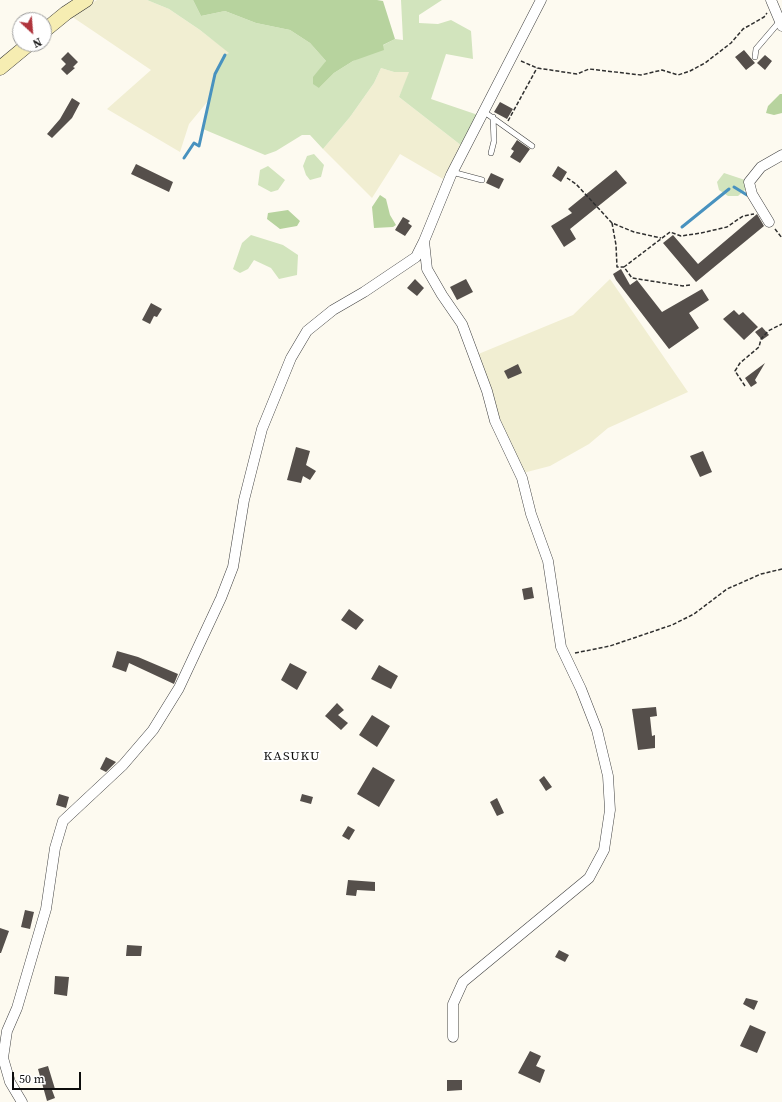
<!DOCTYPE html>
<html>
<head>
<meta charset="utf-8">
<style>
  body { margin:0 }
  #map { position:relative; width:782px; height:1102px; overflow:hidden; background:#fdfaf0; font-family:"Source Serif 4",serif }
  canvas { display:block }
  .north { position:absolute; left:12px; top:12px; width:40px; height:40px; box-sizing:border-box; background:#fff; border:1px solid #9e9e9e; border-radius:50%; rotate:154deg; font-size:11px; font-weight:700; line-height:16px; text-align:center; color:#0d0d0d }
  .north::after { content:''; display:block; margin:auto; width:14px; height:18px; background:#af343c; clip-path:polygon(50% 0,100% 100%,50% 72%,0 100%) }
  .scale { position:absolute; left:12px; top:1072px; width:69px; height:18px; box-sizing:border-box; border:2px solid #0d0d0d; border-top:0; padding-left:5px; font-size:12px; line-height:14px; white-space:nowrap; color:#0d0d0d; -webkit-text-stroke:3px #fff; paint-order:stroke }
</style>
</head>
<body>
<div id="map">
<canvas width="782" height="1102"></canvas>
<div class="north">N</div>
<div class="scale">50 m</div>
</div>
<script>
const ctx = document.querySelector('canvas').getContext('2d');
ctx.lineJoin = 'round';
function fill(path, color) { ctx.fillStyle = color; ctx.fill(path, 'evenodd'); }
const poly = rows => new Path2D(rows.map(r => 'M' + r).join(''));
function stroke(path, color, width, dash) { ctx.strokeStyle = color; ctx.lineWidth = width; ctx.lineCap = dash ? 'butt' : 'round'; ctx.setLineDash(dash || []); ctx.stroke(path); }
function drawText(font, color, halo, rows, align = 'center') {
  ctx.font = font + ' "Source Serif 4",serif'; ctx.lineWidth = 4; ctx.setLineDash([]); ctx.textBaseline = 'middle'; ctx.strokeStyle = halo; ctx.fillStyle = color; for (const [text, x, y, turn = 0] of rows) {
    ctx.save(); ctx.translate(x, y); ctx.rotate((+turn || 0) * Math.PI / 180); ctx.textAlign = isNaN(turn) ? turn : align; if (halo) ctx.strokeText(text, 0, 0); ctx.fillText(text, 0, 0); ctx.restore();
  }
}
fill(poly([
  [97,0,147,0,169,9,200,30,230,53,215,74,208,101,189,124,180,152,107,109,151,70,71,16],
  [381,68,394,72,410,72,399,97,462,146,443,179,400,154,372,198,323,149,350,117,374,83],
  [610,279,688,392,608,428,589,444,550,466,523,473,505,437,476,355,573,315]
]), '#f1eed2');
fill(poly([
  [147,0,193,0,201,16,225,11,256,23,290,30,310,43,326,61,319,88,334,73,353,61,395,39,403,40,401,0,442,0,419,15,419,23,438,24,451,20,471,31,473,59,446,54,431,99,478,115,462,146,399,97,409,72,394,72,381,68,374,83,350,117,323,149,310,135,302,135,276,151,265,155,203,129,215,74,225,55,229,53,200,30,169,9],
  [314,154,324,165,321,177,310,180,306,175,303,166,307,156],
  [268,166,285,180,278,190,271,192,258,185,260,170],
  [724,173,745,180,746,189,738,196,728,196,719,190,717,182],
  [251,235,283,245,298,255,297,275,279,279,271,268,254,260,248,269,240,273,233,269,242,243]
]), '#d2e4bd');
fill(poly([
  [193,0,377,0,383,1,395,39,383,45,384,50,353,61,334,73,319,88,313,84,313,77,326,61,310,43,290,30,256,23,225,11,201,16],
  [780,94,782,94,782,113,774,115,766,113,768,106],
  [380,195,386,199,390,215,396,225,393,227,374,228,372,207],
  [288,210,300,221,297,226,280,229,267,219,268,213]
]), '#b7d39e');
stroke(poly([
  [184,158,194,143,199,146,215,74,225,55],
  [734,187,747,195],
  [682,227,729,189]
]), '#4892bf', 3);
fill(poly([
  [744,50,755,63,746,70,735,57],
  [68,52,78,62,73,67,75,68,67,75,61,69,66,64,61,59],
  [765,55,772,61,765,70,757,63],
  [72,98,80,103,72,118,52,138,47,134,60,119],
  [500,102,513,109,507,119,494,112],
  [517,140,530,149,520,163,510,157,514,151,511,149],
  [136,164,173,182,169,192,131,174],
  [558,166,567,172,561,182,552,176],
  [616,170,627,183,570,229,576,239,564,247,551,226,572,213,568,209],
  [491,173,504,179,499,189,486,183],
  [757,214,764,226,696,282,663,243,673,235,698,264],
  [403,217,410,221,408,223,412,226,405,236,395,230],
  [621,269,630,285,637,280,662,312,702,289,709,300,689,313,699,328,669,349,616,280,613,274],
  [415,279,424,288,417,296,407,288],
  [466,279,473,292,457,300,450,287],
  [151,303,162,309,157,317,154,316,150,324,142,320],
  [734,310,739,315,743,312,758,327,744,340,723,319],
  [762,327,769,335,762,340,755,332],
  [765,363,755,380,757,383,751,387,745,378],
  [518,364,522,373,508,379,504,371],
  [296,447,310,451,306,465,316,471,310,480,303,476,301,483,287,480],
  [703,451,712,472,700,477,690,456],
  [532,587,534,598,524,600,522,589],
  [349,609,364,620,356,630,341,620],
  [117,651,138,657,178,674,174,684,129,663,126,672,112,667],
  [290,663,307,672,297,690,281,680],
  [379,665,398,676,391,689,371,679],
  [337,703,344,710,338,715,348,723,341,730,325,716],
  [656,707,657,716,650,717,652,736,655,735,655,748,638,750,632,709],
  [372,715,390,726,377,747,359,735],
  [106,757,116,762,106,772,100,769],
  [373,767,395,780,379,807,357,794],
  [544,776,552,787,546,791,539,780],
  [59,794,69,797,66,808,56,805],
  [302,794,313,797,311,804,300,801],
  [497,798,504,813,497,816,490,802],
  [348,826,355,830,349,840,342,836],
  [348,880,375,882,375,891,357,890,356,896,346,895],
  [25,910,34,912,30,929,21,927],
  [0,928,9,931,1,953,0,953],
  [127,945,142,946,141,956,126,956],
  [559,950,569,955,565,962,555,957],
  [55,976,69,977,67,996,54,994],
  [746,998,758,1001,754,1010,743,1004],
  [750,1025,766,1032,757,1053,740,1046],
  [530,1051,541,1056,536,1066,545,1070,540,1083,518,1073],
  [48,1066,55,1089,52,1090,55,1098,47,1101,38,1069],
  [447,1080,462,1080,462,1090,447,1091]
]), '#554f4b');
const lane = poly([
  [755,57,756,49,780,21],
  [483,111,532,146],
  [491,153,494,141,493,117],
  [452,172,482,180]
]);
const street = poly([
  [771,0,782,26],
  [769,222,752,194,749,182,761,167,782,155],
  [453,1037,453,1004,463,982,589,878,604,850,610,810,608,776,597,730,581,689,561,647,548,561,531,514,522,478,495,421,487,391,462,324,442,295,427,269,424,241,451,175,541,0],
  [22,1102,10,1082,3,1058,7,1031,17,1008,46,909,55,848,63,821,123,765,153,730,179,688,221,598,233,567,244,500,262,429,291,358,307,331,333,310,364,292,416,257,424,241]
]);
const secondary = poly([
  [44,31,66,13,86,0],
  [0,68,29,44]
]);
stroke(lane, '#404040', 6);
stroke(street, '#404040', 11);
stroke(secondary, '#2f2f2f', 15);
stroke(poly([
  [521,61,537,68,577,74,589,69,641,75,662,70,678,75,690,71,705,63,731,43,743,29,764,17,767,13],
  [508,121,537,68],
  [567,178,576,184,612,223,634,232,661,238],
  [612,223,616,245,617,267,624,267],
  [775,229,782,238],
  [690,285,683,286,632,278,624,267,670,232,681,236,701,233,727,227,743,216,754,214],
  [745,386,735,371,740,363,759,347,761,339,768,331,782,324],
  [575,653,610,646,672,625,694,614,727,589,761,574,782,569]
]), '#2f2f2f', 1.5, [4, 2]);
stroke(lane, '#fff', 5);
stroke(street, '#fff', 10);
stroke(secondary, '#f6edb2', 14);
ctx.letterSpacing = '1px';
drawText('13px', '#0d0d0d', '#fff', [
  ["KASUKU",292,757]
]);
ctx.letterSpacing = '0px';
</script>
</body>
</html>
